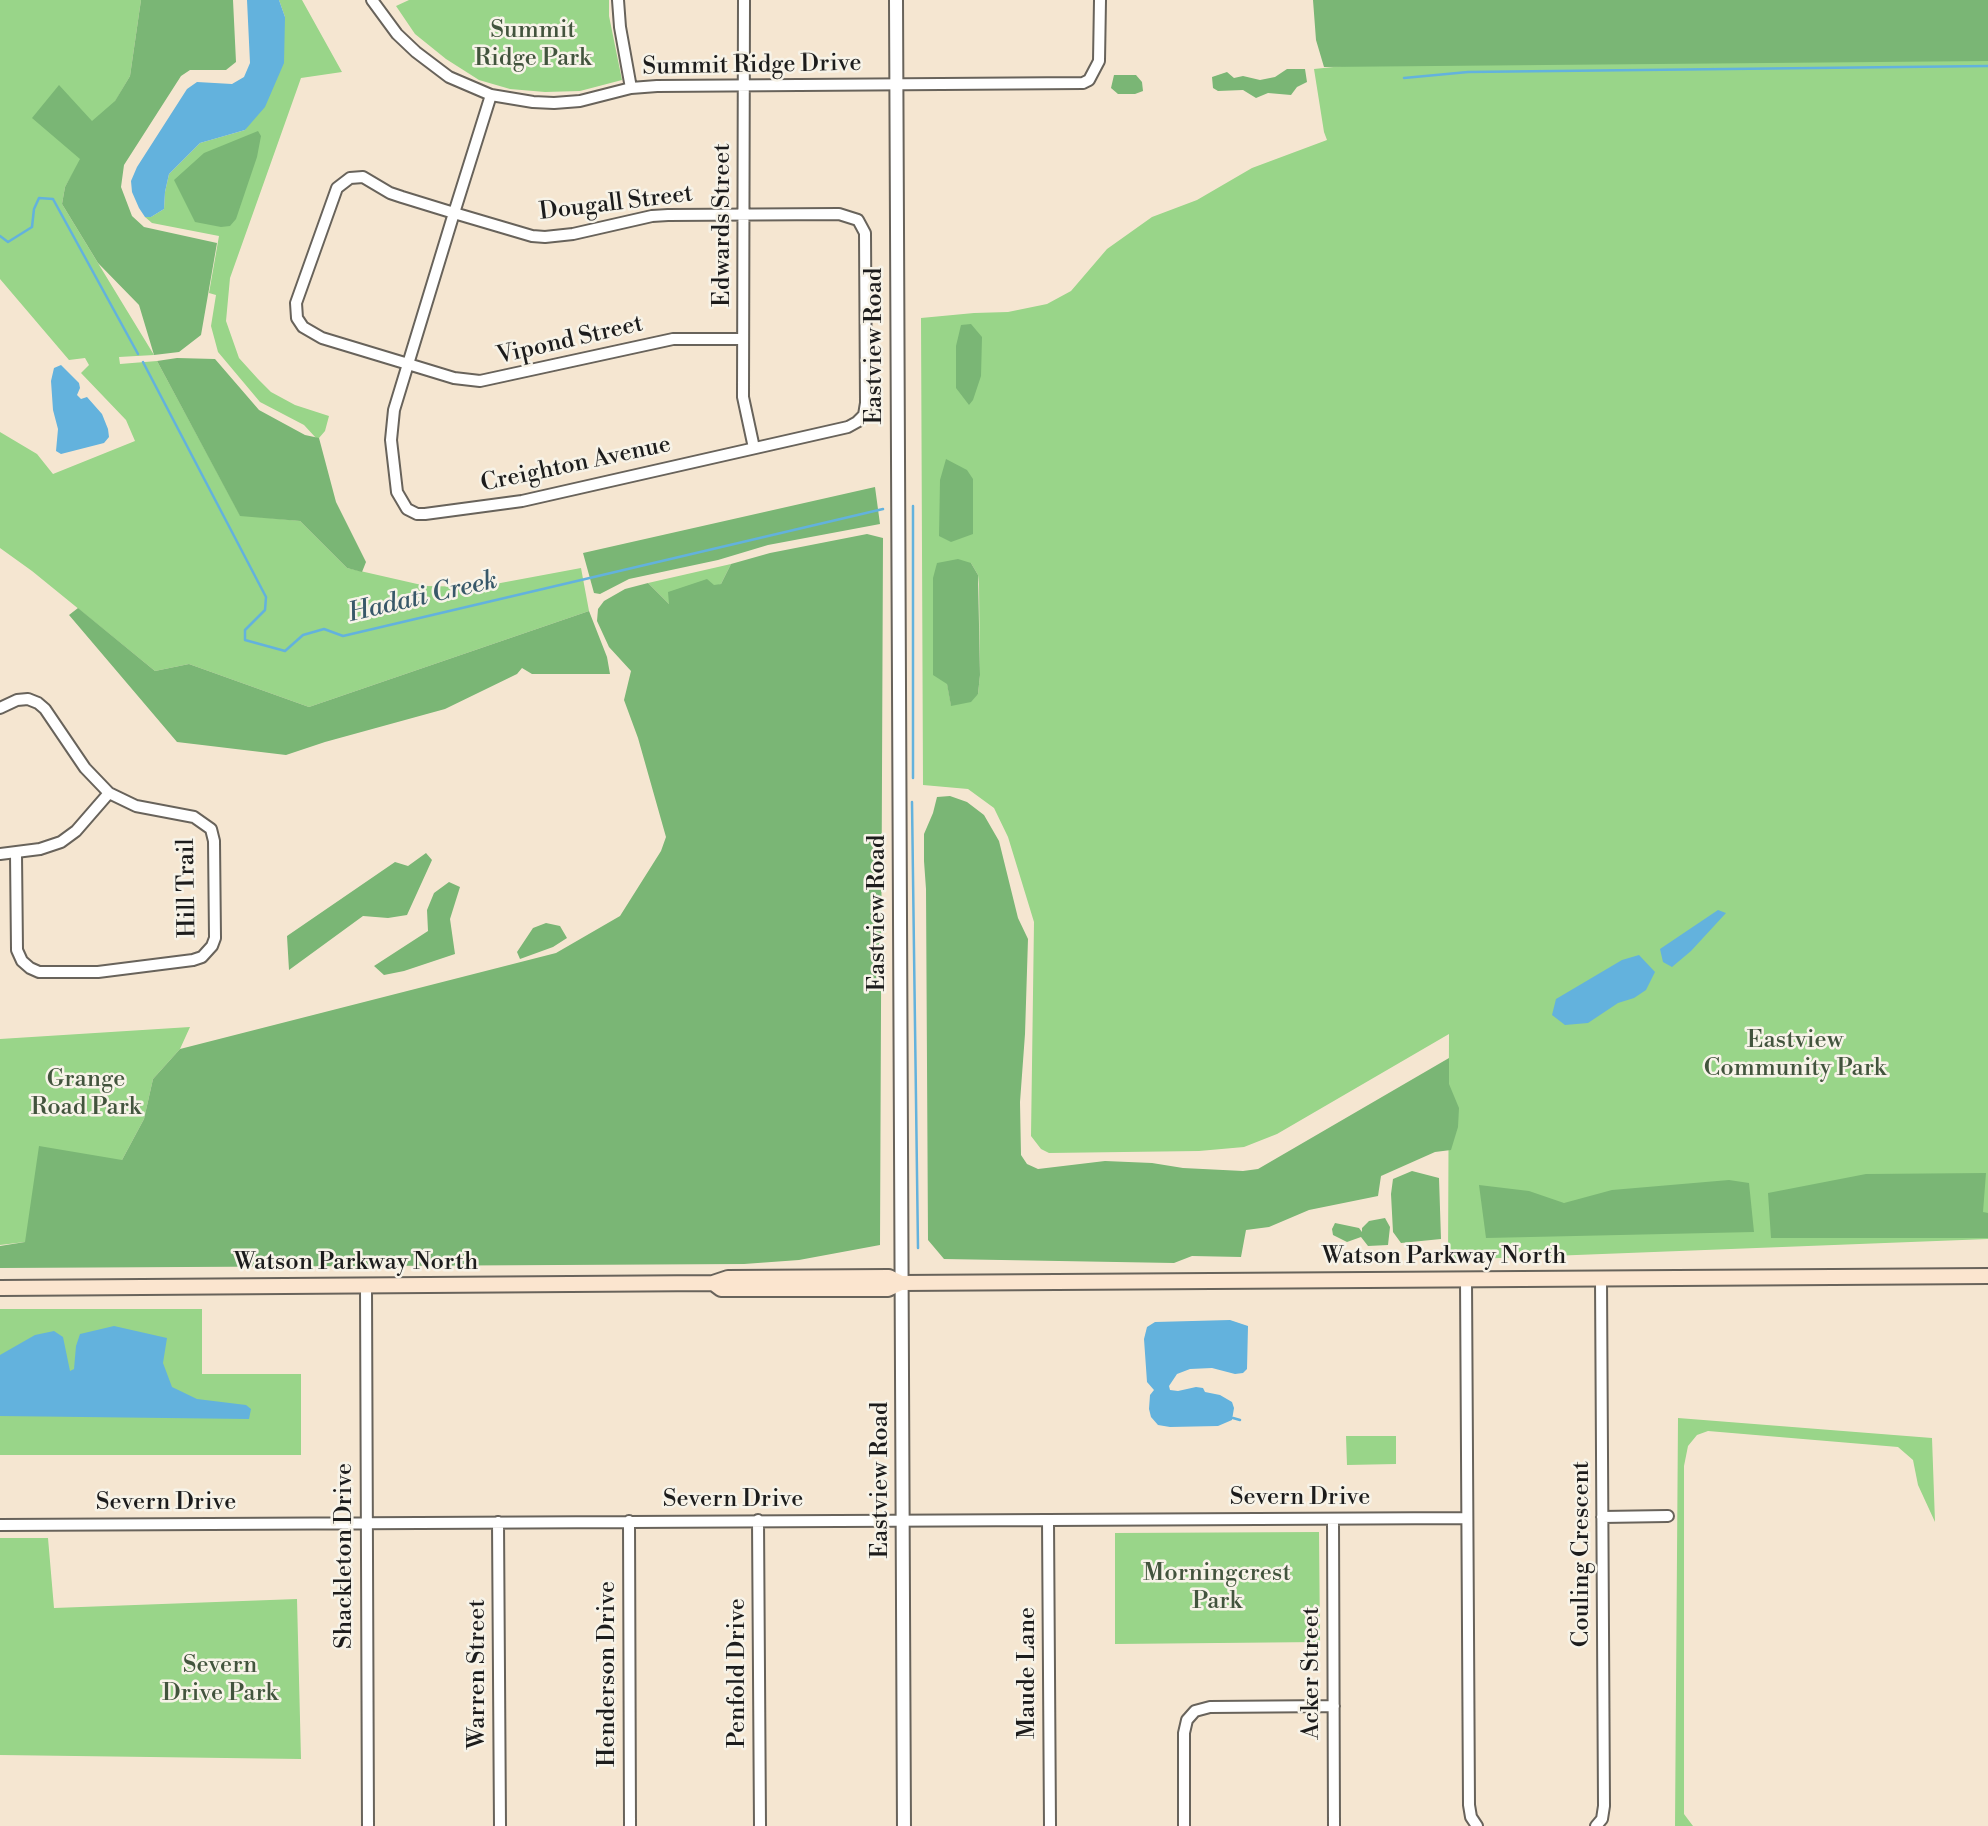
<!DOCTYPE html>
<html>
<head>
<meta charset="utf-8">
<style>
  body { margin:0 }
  canvas { display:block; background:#f5e6d1 }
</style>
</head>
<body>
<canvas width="1988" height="1826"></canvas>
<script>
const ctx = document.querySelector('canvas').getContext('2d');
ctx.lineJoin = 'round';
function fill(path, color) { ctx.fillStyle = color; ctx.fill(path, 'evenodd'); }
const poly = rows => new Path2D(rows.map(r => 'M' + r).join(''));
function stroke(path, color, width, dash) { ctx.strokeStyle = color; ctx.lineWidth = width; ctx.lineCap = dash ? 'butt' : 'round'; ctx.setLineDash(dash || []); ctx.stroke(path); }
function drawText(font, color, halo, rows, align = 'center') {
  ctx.font = font + ' "Libre Bodoni",serif'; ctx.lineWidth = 5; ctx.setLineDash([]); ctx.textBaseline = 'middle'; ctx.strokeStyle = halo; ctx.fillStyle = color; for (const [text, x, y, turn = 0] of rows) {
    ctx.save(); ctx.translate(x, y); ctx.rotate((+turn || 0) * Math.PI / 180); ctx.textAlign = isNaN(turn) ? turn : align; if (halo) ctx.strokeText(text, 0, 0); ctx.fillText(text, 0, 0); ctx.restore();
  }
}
fill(poly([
  [0,0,141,0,130,76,65,187,62,204,154,355,119,357,120,364,157,361,240,515,300,521,347,568,426,586,479,587,581,568,589,611,309,707,189,664,155,671,32,571,0,548,0,432,37,454,53,474,135,441,126,420,81,373,89,365,85,358,69,360,0,279],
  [279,0,302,0,342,72,301,78,230,278,226,321,239,358,258,379,271,392,295,405,329,416,325,431,319,438,316,438,304,425,260,402,218,352,211,326,216,295,209,293,219,236,152,223,145,217,151,217,164,209,165,192,169,174,200,143,245,130,285,17],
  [409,0,609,0,609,16,622,80,580,91,545,92,510,89,479,80,446,59,415,34,396,6],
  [1988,0,1988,1239,1448,1260,1449,1034,1277,1134,1244,1147,1199,1151,1049,1153,1041,1149,1031,1136,1034,922,1008,837,994,808,968,789,923,785,921,318,974,313,1008,312,1047,304,1071,291,1107,249,1152,217,1197,200,1252,168,1327,140,1324,132,1314,69],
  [971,563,978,575,979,584,980,675,978,694,951,705,947,683],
  [731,564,721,584,670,605,648,583],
  [190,1027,180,1049,153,1079,144,1119,122,1160,25,1242,0,1245,0,1039],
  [0,1309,202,1309,202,1374,301,1374,301,1455,0,1455],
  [1678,1418,1932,1438,1935,1522,1918,1485,1913,1460,1898,1447,1708,1431,1697,1435,1688,1446,1684,1466,1684,1814,1693,1826,1675,1826],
  [1346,1436,1396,1436,1396,1464,1347,1465],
  [1319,1532,1320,1642,1115,1644,1115,1533],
  [0,1538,48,1538,54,1608,297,1599,301,1759,0,1755]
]), '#99d589');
fill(poly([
  [141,0,233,0,236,62,226,70,190,70,181,76,124,165,121,187,132,216,144,227,217,243,201,335,179,352,154,355,139,305,98,263,62,204,65,187,80,159,32,118,59,85,92,121,115,101,130,76],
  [1313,0,1988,0,1988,61,1324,67,1316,40],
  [1287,69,1305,69,1307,82,1297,87,1291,95,1268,93,1256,98,1243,90,1218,91,1213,88,1212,77,1227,72,1234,78,1243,76,1260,80,1275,77],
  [1114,75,1136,75,1142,82,1143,91,1135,94,1118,94,1111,88],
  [258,131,261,136,257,157,236,219,230,226,221,227,195,222,174,180,204,153],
  [971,324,982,337,981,376,973,400,969,405,956,388,956,346,961,325],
  [177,358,215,359,259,410,305,435,319,438,336,502,366,562,362,572,347,568,300,521,240,516,157,361],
  [946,459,967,470,973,479,973,534,951,542,939,536,940,480],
  [875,487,880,524,768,545,718,560,629,579,600,594,594,593,583,553],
  [867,534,883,538,880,1245,799,1260,744,1264,0,1268,0,1246,25,1242,39,1146,122,1160,144,1119,153,1079,180,1049,556,953,620,916,661,851,666,837,638,738,624,700,631,671,609,647,597,621,598,609,604,601,625,589,648,583,669,604,668,592,707,579,714,585,721,584,731,564,770,553],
  [958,559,971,563,978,575,980,675,978,694,971,702,951,706,947,684,933,675,933,578,937,563],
  [78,608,155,671,189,664,309,707,589,611,607,657,610,674,532,674,522,668,517,674,445,709,325,742,286,755,177,742,69,615],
  [950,796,967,802,984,815,999,841,1018,918,1028,939,1025,1034,1020,1102,1021,1155,1027,1164,1038,1169,1105,1161,1152,1163,1183,1168,1243,1171,1258,1169,1449,1058,1449,1084,1459,1108,1458,1127,1451,1150,1435,1152,1381,1176,1378,1196,1309,1210,1269,1227,1246,1230,1241,1257,1192,1256,1174,1263,944,1259,928,1240,926,889,924,861,924,834,933,813,937,797],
  [426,853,432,860,407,915,388,918,363,916,289,970,287,936,395,862,408,866],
  [449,882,460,887,450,919,455,954,404,971,384,975,374,966,428,931,427,910,434,893],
  [546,923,560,926,567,938,553,947,520,959,517,952,533,928],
  [1412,1171,1439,1178,1441,1239,1401,1243,1393,1232,1391,1194,1393,1179],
  [1986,1173,1983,1212,1988,1213,1988,1238,1771,1238,1768,1193,1866,1174],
  [1729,1180,1749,1183,1754,1232,1486,1238,1479,1185,1529,1191,1564,1203,1612,1190],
  [1385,1218,1390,1227,1388,1245,1368,1246,1361,1237,1347,1242,1333,1235,1332,1229,1335,1223,1359,1228,1362,1232,1362,1228,1369,1221]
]), '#7ab675');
fill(poly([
  [247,0,279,0,285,17,284,63,265,107,245,130,200,143,169,174,165,192,164,209,151,217,145,217,139,208,132,192,131,181,137,167,187,89,197,82,232,84,244,77,250,63],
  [61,365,79,383,80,388,77,395,81,399,87,397,102,414,108,429,109,437,104,443,61,454,56,451,58,429,53,410,51,381,54,368],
  [1718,910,1726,913,1691,951,1672,967,1663,962,1660,949],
  [1639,955,1655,972,1646,990,1634,998,1618,1003,1588,1023,1565,1025,1552,1015,1556,999,1622,960],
  [1230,1320,1248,1326,1247,1369,1243,1373,1235,1374,1212,1368,1190,1369,1177,1374,1169,1386,1170,1390,1178,1391,1196,1387,1203,1388,1205,1392,1220,1395,1232,1402,1234,1408,1232,1420,1218,1426,1170,1427,1158,1425,1151,1417,1149,1409,1150,1395,1154,1390,1147,1382,1144,1339,1147,1327,1155,1322],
  [114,1326,167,1338,163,1363,172,1387,197,1399,246,1405,251,1409,249,1419,0,1416,0,1355,35,1335,54,1331,63,1337,70,1371,74,1369,76,1346,80,1334]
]), '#63b2dd');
stroke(poly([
  [1404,78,1468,72,1988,66],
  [0,236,8,242,32,227,34,209,39,198,53,199,138,354],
  [143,362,266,597,265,610,245,630,245,640,285,651,303,635,324,629,343,636,883,509],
  [913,778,913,506],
  [912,802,918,1248],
  [1233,1418,1240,1420]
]), '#63b2dd', 2.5);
const minor = poly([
  [372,0,397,34,416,52,449,77,491,95,533,102,554,103,580,101,631,88,657,86,1083,83,1089,80,1099,61,1100,0],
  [618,0,620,27,631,88],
  [744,0,743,397,754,448],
  [491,95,454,213,408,364,394,410,391,440,397,492,407,509,417,514,425,514,522,501,848,427,857,422,864,415,866,403,865,233,858,220,839,214,668,215,652,216,573,234,545,237,532,236,454,213,402,197,390,193,363,177,350,178,337,188,296,303,297,318,303,327,322,338,408,364,454,378,480,381,673,339,743,339],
  [0,708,17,700,28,699,38,703,45,709,85,768,109,793,136,806,194,817,211,829,214,841,215,938,212,946,202,957,193,960,98,972,39,972,30,968,22,961,17,950,16,854],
  [0,854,40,849,61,842,76,831,109,793],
  [1466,1279,1469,1805,1471,1817,1477,1826],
  [366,1286,368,1826],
  [1602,1517,1668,1516],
  [1333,1519,1334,1826],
  [758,1520,760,1826],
  [1048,1520,1050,1826],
  [629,1521,630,1826],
  [498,1522,500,1826],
  [0,1525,1467,1518],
  [1184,1826,1184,1733,1187,1720,1195,1711,1210,1707,1334,1706],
  [1596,1826,1602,1819,1604,1806,1601,1279]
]);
const tertiary = poly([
  [896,0,904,1826]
]);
const secondary = poly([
  [713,1283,721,1289,888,1289,901,1283],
  [0,1288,713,1283,728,1278,889,1277,901,1283,1988,1276]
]);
stroke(minor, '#68635b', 14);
stroke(tertiary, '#68635b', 16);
stroke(secondary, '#68635b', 18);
stroke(minor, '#fff', 10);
stroke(tertiary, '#fff', 12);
stroke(secondary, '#fbe5cf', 14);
drawText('24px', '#42543d', '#f7f3e8', [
  ["Summit",533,31],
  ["Ridge Park",533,59],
  ["Eastview",1795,1041],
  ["Community Park",1795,1069],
  ["Grange",86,1080],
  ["Road Park",86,1108],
  ["Morningcrest",1217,1574],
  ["Park",1217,1602],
  ["Severn",220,1666],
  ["Drive Park",220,1694]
]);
drawText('24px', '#1c1c1c', '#f7f3e8', [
  ["Summit Ridge Drive",752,66,-1],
  ["Dougall Street",616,204,-7],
  ["Edwards Street",723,225,-90],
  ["Vipond Street",570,341,-13],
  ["Eastview Road",875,346,-90],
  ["Creighton Avenue",576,465,-12],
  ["Hill Trail",188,888,-91],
  ["Eastview Road",878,913,-90],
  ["Watson Parkway North",1444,1257],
  ["Watson Parkway North",356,1263],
  ["Eastview Road",881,1480,-90],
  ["Severn Drive",1300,1498],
  ["Severn Drive",733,1500],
  ["Severn Drive",166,1503],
  ["Couling Crescent",1582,1554,-90],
  ["Shackleton Drive",345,1556,-90],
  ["Penfold Drive",738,1673,-90],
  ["Maude Lane",1028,1673,-90],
  ["Acker Street",1312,1673,-90],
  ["Warren Street",478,1674,-90],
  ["Henderson Drive",608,1674,-90]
]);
drawText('italic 26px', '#385869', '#f7f3e8', [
  ["Hadati Creek",423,598,-13]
]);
</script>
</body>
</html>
